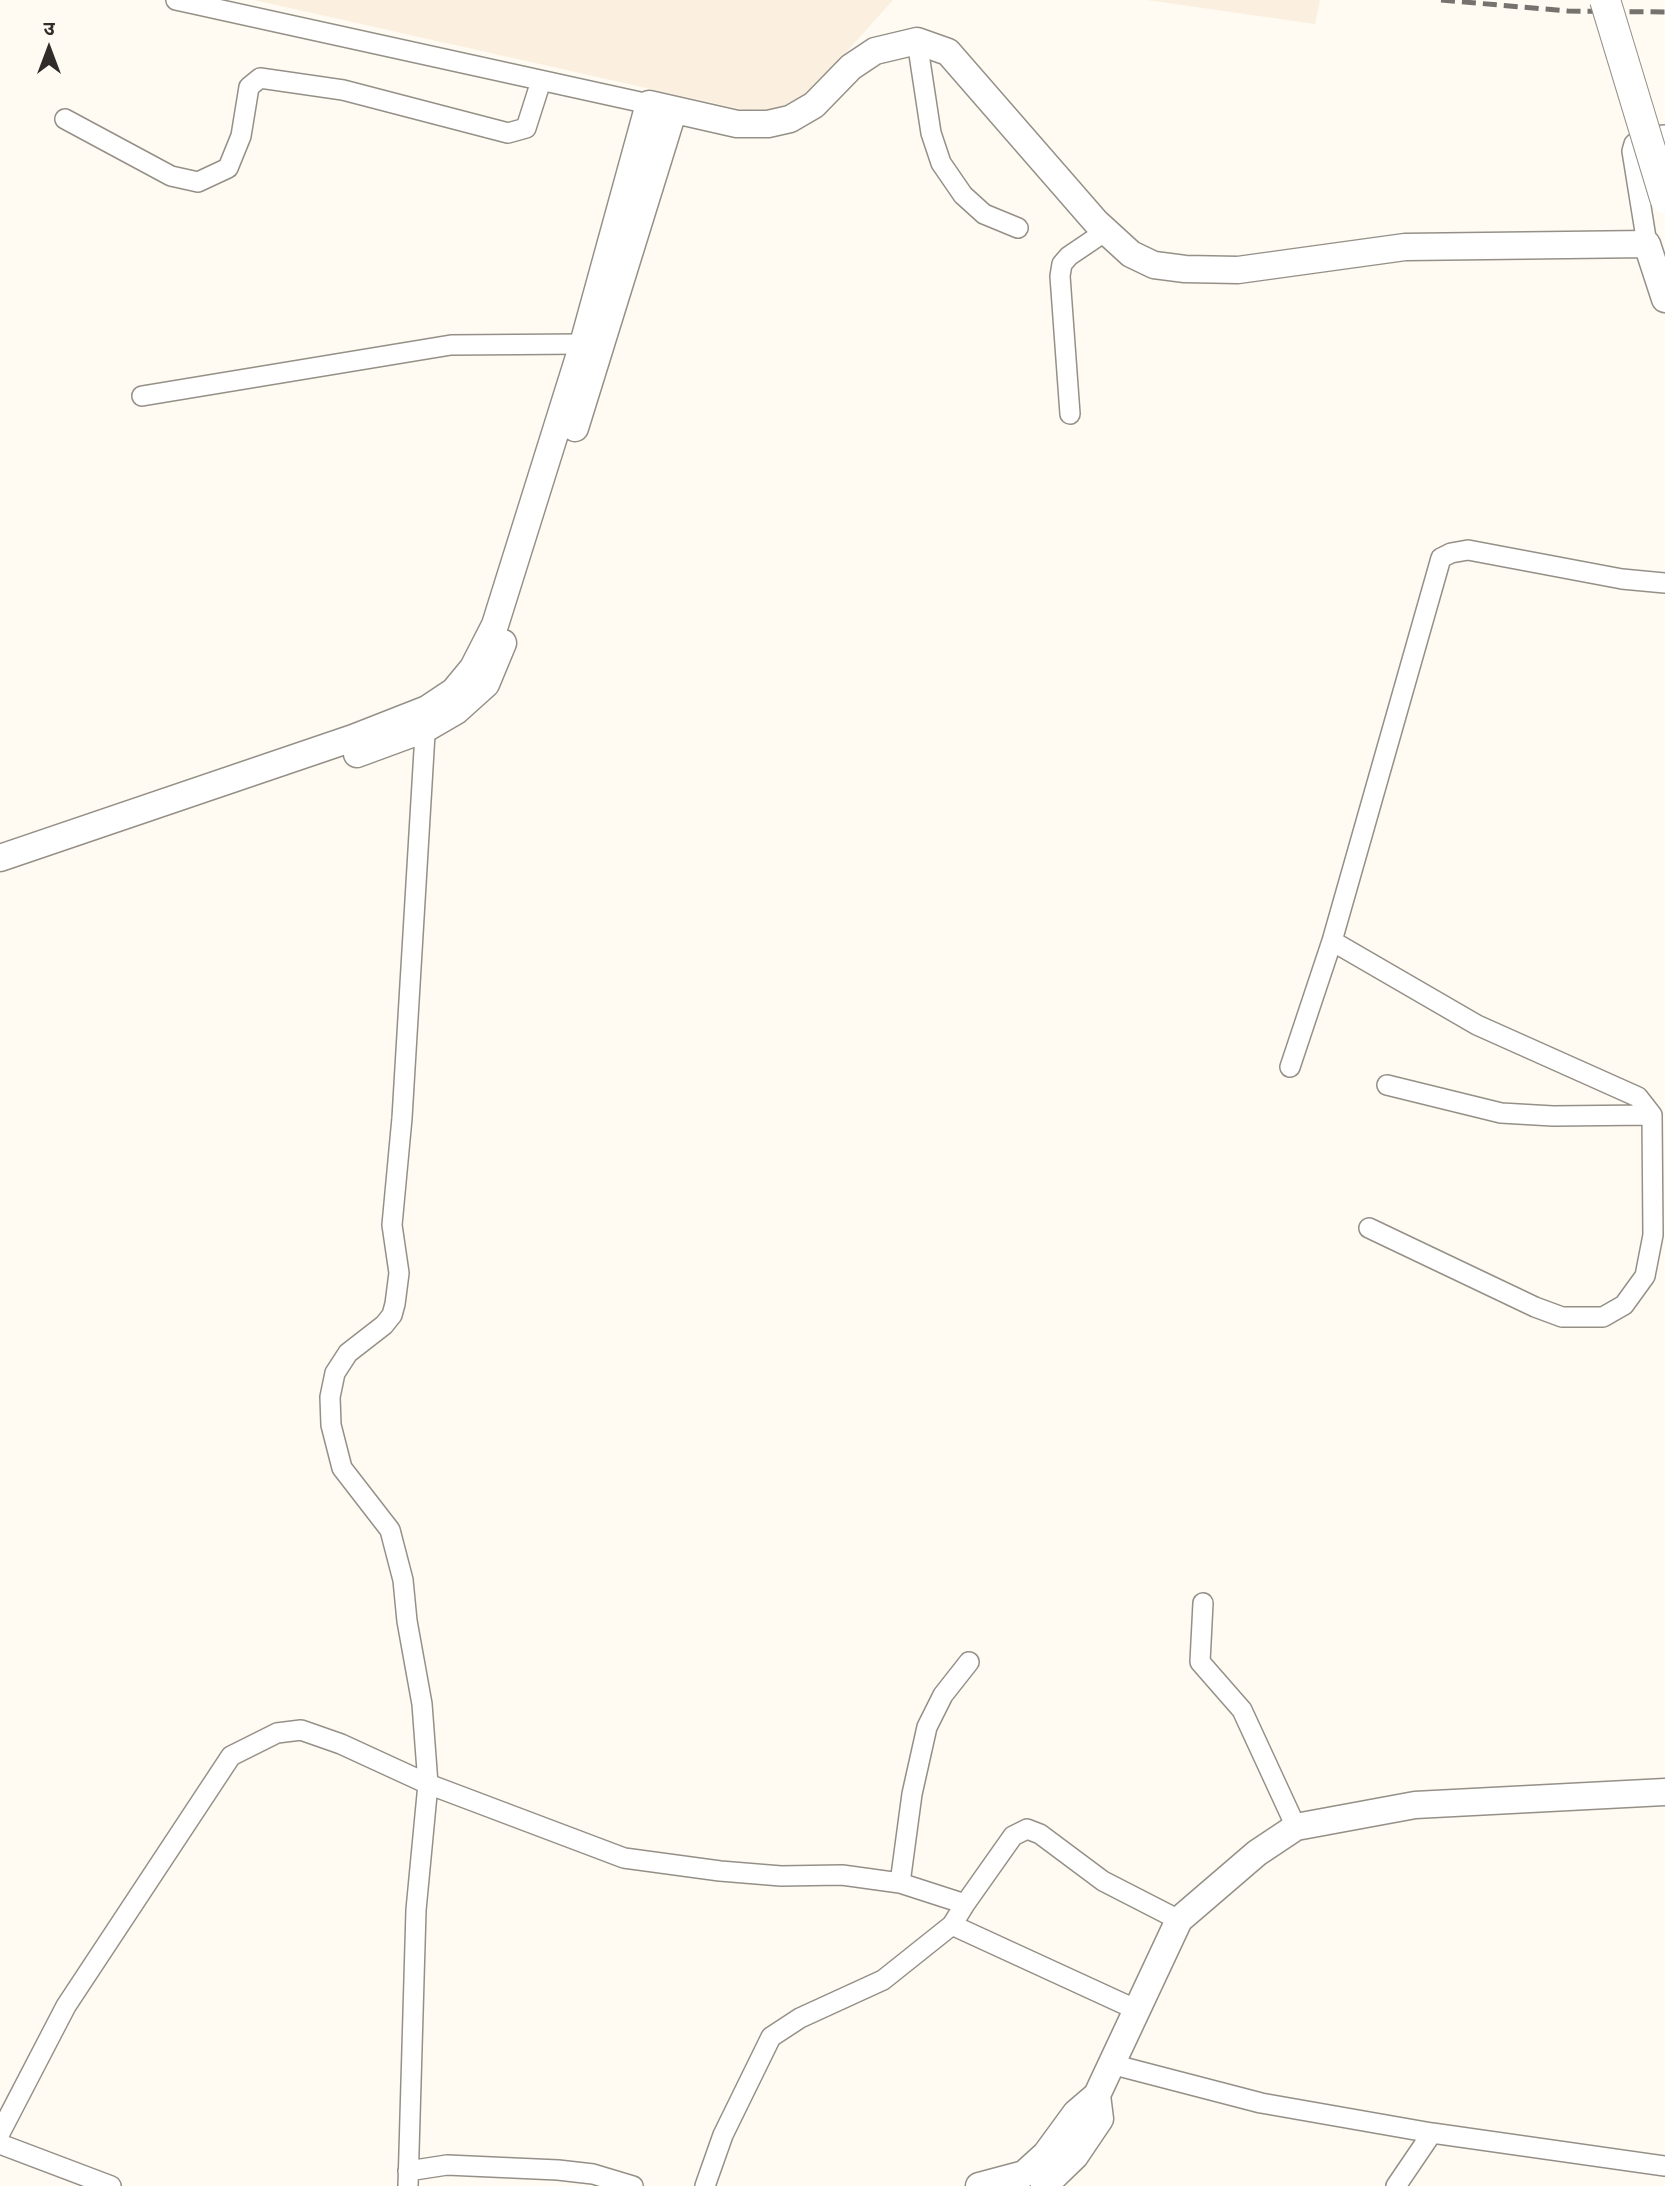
<!DOCTYPE html>
<html>
<head>
<meta charset="utf-8">
<style>
  body { margin:0 }
  #map { position:relative; width:1665px; height:2186px; overflow:hidden; background:#fffaf2; font-family:"Golos Text","Noto Sans Devanagari",sans-serif }
  canvas { display:block }
  .north { position:absolute; left:14px; top:14px; width:70px; height:70px; -webkit-text-stroke:5px #fffaf2; paint-order:stroke; rotate:0deg; font-size:19px; font-weight:700; line-height:28px; text-align:center; color:#2f2c29 }
  .north::after { content:''; display:block; margin:auto; width:24px; height:32px; background:#2f2c29; clip-path:polygon(50% 0,100% 100%,50% 72%,0 100%) }
</style>
</head>
<body>
<div id="map">
<canvas width="1665" height="2186"></canvas>
<div class="north">उ</div>
</div>
<script>
const ctx = document.querySelector('canvas').getContext('2d');
ctx.lineJoin = 'round';
function fill(path, color) { ctx.fillStyle = color; ctx.fill(path, 'evenodd'); }
const poly = rows => new Path2D(rows.map(r => 'M' + r).join(''));
function stroke(path, color, width, dash) { ctx.strokeStyle = color; ctx.lineWidth = width; ctx.lineCap = dash ? 'butt' : 'round'; ctx.setLineDash(dash || []); ctx.stroke(path); }
fill(poly([
  [254,0,893,0,801,103,758,113],
  [1147,0,1320,0,1315,24]
]), '#fbf0e0');
const street = poly([
  [176,0,649,104],
  [917,41,931,133,941,163,963,195,984,214,1018,228],
  [65,119,171,176,198,182,228,168,241,136,249,87,260,78,343,90,508,133,526,128,541,81],
  [1647,244,1632,151,1634,144,1643,137,1665,135],
  [142,396,451,345,583,344],
  [1070,414,1060,276,1062,264,1069,256,1106,231],
  [1332,941,1477,1025,1638,1097,1652,1115,1653,1235,1645,1276,1624,1305,1603,1317,1562,1317,1535,1307,1369,1228],
  [1290,1067,1332,941,1441,558,1451,553,1468,550,1622,579,1665,583],
  [1387,1085,1501,1113,1553,1116,1652,1115],
  [1203,1603,1200,1662,1242,1710,1296,1827],
  [900,1883,912,1794,927,1727,943,1695,969,1662],
  [952,1925,1137,2010],
  [1111,2064,1261,2103,1432,2133,1665,2166],
  [0,2133,66,2006,231,1756,277,1733,301,1730,341,1744,428,1784,624,1858,720,1871,781,1876,842,1875,900,1883,965,1904,1013,1836,1027,1829,1040,1834,1103,1881,1179,1920],
  [0,2144,111,2186],
  [408,2171,447,2165,558,2170,593,2174,633,2186],
  [408,2186,416,1910,428,1784,422,1704,407,1621,403,1580,390,1530,342,1468,331,1425,330,1397,335,1373,348,1353,384,1325,392,1315,395,1304,399,1273,392,1225,402,1118,426,717],
  [705,2186,723,2135,771,2037,800,2018,883,1980,952,1925,965,1904],
  [1396,2186,1432,2133]
]);
const secondary = poly([
  [575,428,673,112],
  [357,754,425,729,456,711,486,684,503,643],
  [0,858,353,738,427,709,454,691,473,668,495,625,583,344,649,104,737,124,768,124,790,119,814,105,851,67,875,51,917,41,948,52,1096,222,1131,254,1154,265,1185,269,1238,270,1405,247,1647,244,1665,299],
  [979,2186,1024,2174,1046,2154,1076,2113,1097,2095,1179,1920,1257,1853,1296,1827,1415,1805,1665,1792],
  [1044,2186,1075,2156,1100,2119,1097,2095]
]);
stroke(street, '#959087', 22);
stroke(secondary, '#959087', 29);
stroke(street, '#fff', 19);
stroke(secondary, '#fff', 26);
stroke(poly([
  [1441,0,1568,11,1665,12]
]), '#76726e', 5, [14, 7]);
const primaryBridge = poly([
  [1605,0,1665,198]
]);
stroke(primaryBridge, '#959087', 32, []);
stroke(primaryBridge, '#fff', 30);
</script>
</body>
</html>
